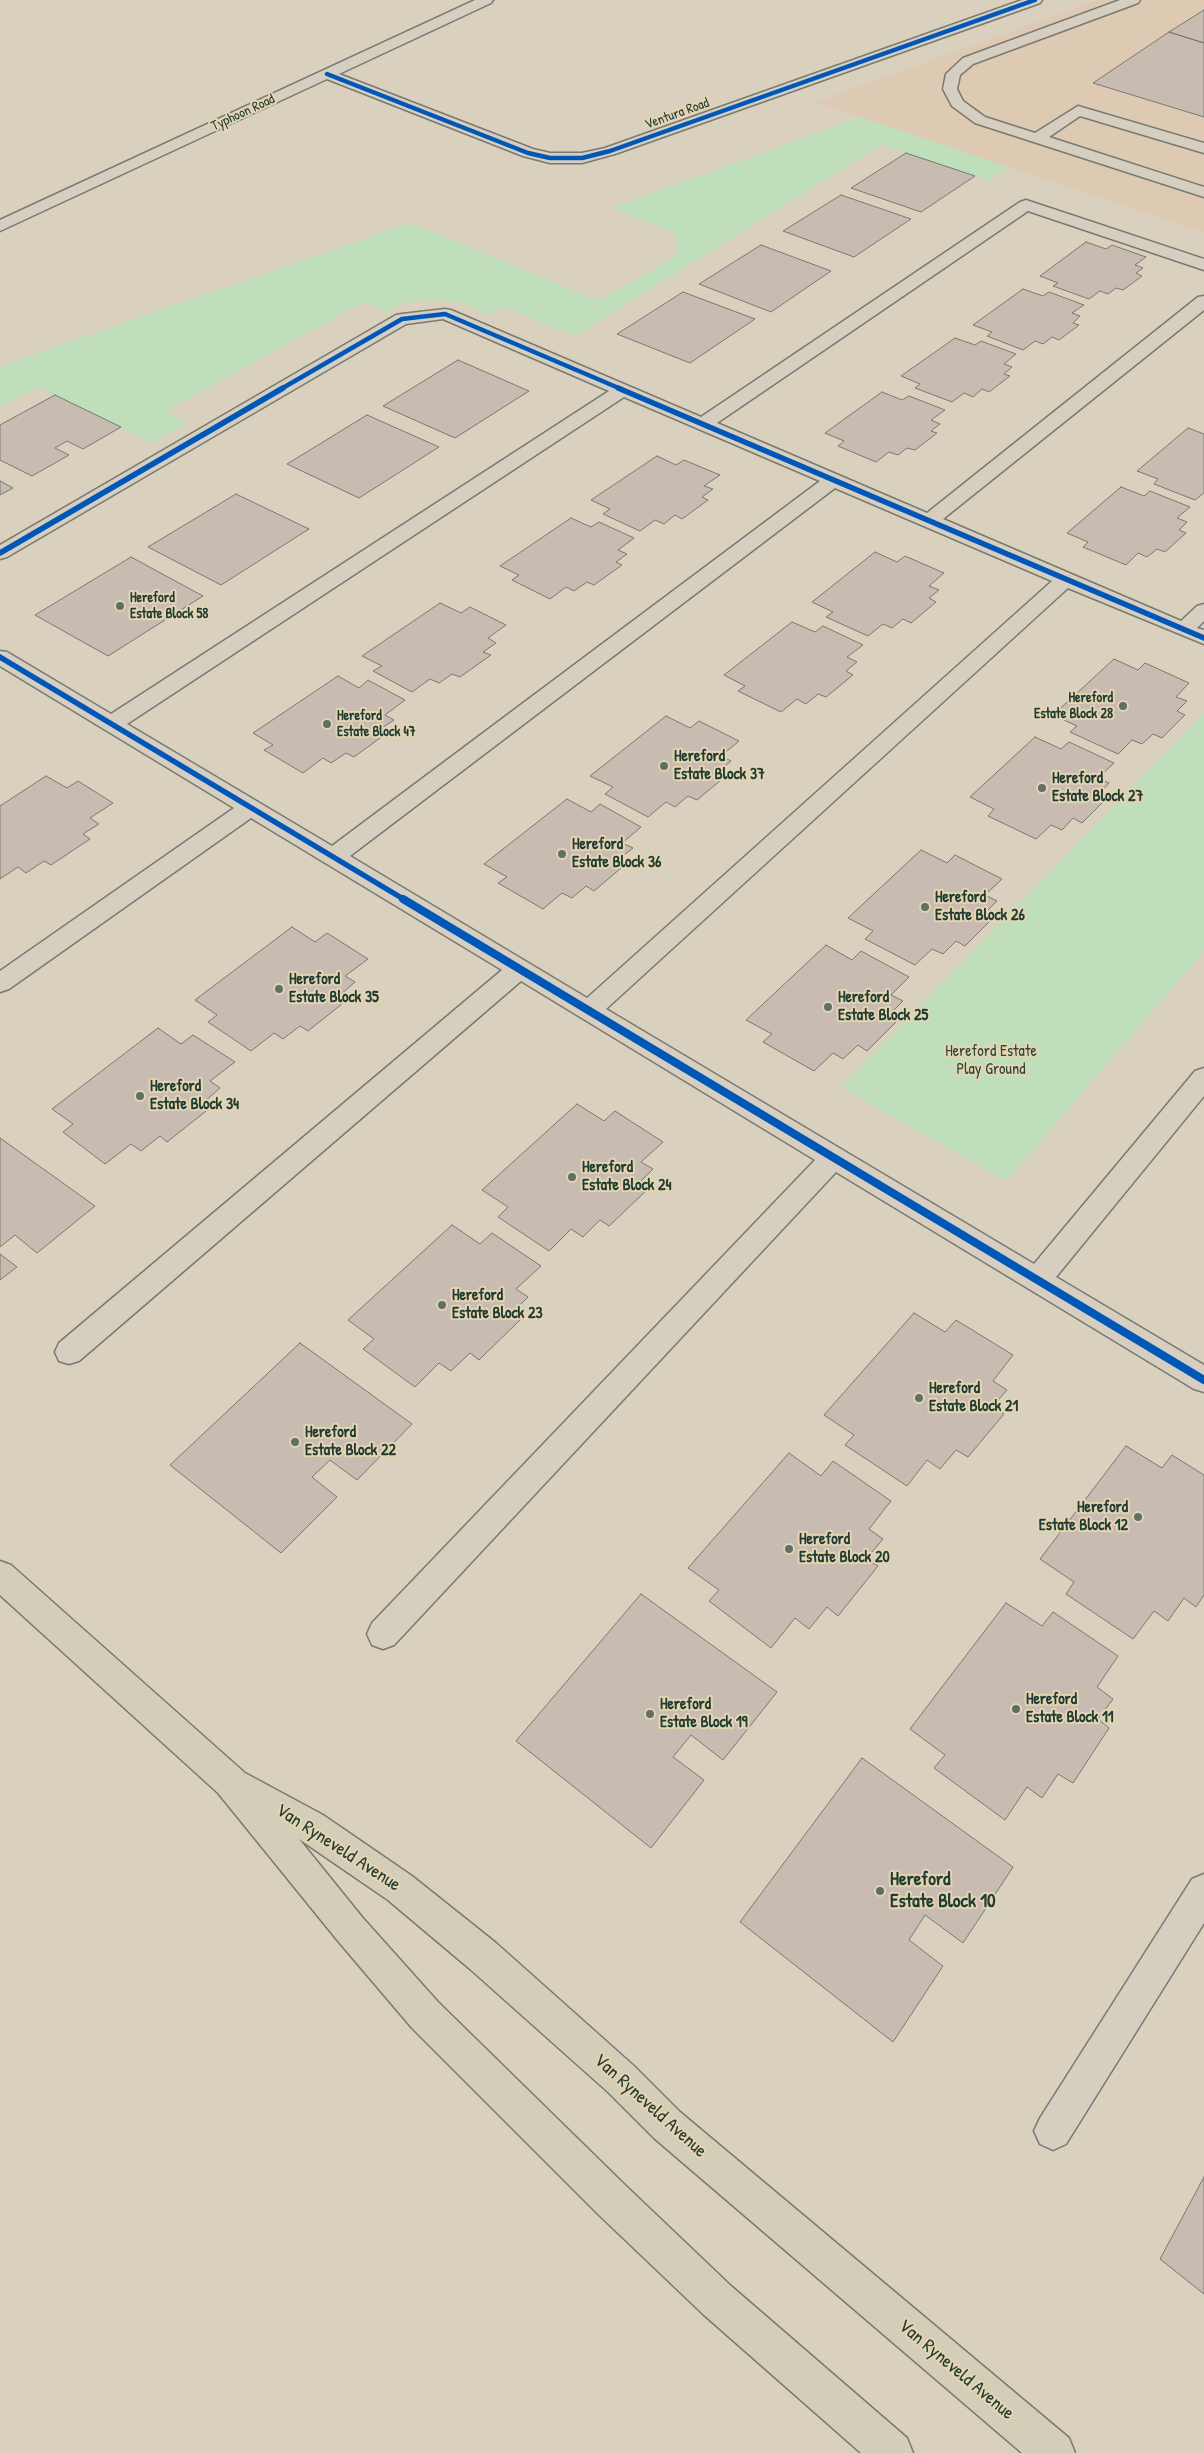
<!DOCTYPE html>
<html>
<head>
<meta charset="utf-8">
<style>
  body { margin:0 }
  canvas { display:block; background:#d9d0bd }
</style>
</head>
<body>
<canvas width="1204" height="2453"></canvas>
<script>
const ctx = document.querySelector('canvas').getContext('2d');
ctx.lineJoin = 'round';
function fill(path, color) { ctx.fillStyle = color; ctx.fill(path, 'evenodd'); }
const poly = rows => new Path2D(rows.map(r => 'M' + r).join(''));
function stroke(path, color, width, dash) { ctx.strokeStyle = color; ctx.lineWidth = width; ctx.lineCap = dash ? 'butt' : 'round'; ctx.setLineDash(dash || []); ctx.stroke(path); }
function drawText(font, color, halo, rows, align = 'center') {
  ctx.font = font + ' "Patrick Hand",sans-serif'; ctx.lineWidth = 4; ctx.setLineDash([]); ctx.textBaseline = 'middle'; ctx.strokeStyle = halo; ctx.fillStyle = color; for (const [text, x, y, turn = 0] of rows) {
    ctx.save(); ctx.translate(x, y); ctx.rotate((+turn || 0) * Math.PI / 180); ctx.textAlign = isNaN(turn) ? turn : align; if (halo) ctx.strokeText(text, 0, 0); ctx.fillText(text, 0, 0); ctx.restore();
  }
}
fill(poly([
  [1098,0,1204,0,1204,233,816,102]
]), '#dec9b3');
fill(poly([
  [860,117,1008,167,989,181,881,145,575,336,505,307,490,315,462,303,434,299,404,303,386,312,364,302,165,411,187,423,151,443,38,387,0,406,0,366,410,223,599,301,678,255,676,234,612,208],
  [1204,713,1204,951,1006,1181,841,1087]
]), '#bedfb9');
const building = poly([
  [1204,10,1204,43,1169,32,1204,10],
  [1169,32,1204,43,1204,117,1093,83,1169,32],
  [906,153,975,176,921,212,851,188,906,153],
  [841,195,911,219,854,257,783,231,841,195],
  [1086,242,1106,249,1112,245,1146,257,1135,265,1143,268,1136,273,1142,276,1123,290,1116,288,1108,294,1100,291,1089,299,1053,286,1058,283,1040,276,1086,242],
  [761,245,831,271,771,312,699,284,761,245],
  [1023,289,1043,296,1049,292,1084,305,1072,313,1080,316,1073,323,1079,325,1059,340,1052,337,1043,344,1035,341,1023,350,987,336,992,332,973,325,1023,289],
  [683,292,755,319,690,363,617,334,683,292],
  [955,338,975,345,981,341,1016,354,1004,364,1012,367,1004,374,1010,376,989,392,982,389,973,397,964,393,952,402,915,388,920,384,901,376,955,338],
  [458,360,529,391,455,438,383,406,458,360],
  [882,392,902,400,909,396,945,410,931,420,940,424,931,431,937,433,915,450,907,448,898,455,889,452,876,462,838,446,844,441,825,433,882,392],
  [55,395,121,427,83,449,67,441,55,448,69,455,32,476,0,460,0,425,55,395],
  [367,415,439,447,359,498,287,464,367,415],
  [1188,428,1204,434,1204,493,1195,500,1154,484,1158,479,1137,471,1188,428],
  [657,456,676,465,684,460,720,475,704,486,713,489,702,497,708,500,682,519,675,515,664,524,655,520,640,531,603,514,610,509,591,500,657,456],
  [0,481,13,488,0,495,0,481],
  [1121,487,1144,496,1150,491,1190,507,1177,518,1187,522,1179,530,1186,533,1165,552,1157,549,1147,557,1138,553,1126,565,1083,547,1088,542,1067,533,1121,487],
  [236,494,309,529,221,585,148,547,236,494],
  [571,518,591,527,599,522,634,538,618,550,627,554,616,562,622,565,594,585,587,582,574,591,566,587,550,599,512,580,519,575,500,566,571,518],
  [875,552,897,562,905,556,944,573,929,586,939,590,929,598,936,602,911,623,903,619,892,628,883,624,868,636,826,617,833,612,812,602,875,552],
  [131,557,203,596,108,656,35,615,131,557],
  [440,603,461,613,470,607,506,625,488,638,496,643,483,652,491,655,460,677,452,674,439,683,430,679,412,692,373,671,382,666,362,656,440,603],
  [792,622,815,632,823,626,863,645,847,657,857,662,846,671,853,675,826,697,818,694,806,704,797,699,781,712,738,691,745,686,724,675,792,622],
  [1114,659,1138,670,1145,663,1189,683,1176,697,1187,701,1177,711,1185,715,1162,738,1153,734,1142,744,1132,740,1118,754,1070,732,1077,726,1053,715,1114,659],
  [338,676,359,688,368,680,405,700,385,715,394,720,380,729,387,733,354,757,346,753,331,763,323,758,303,773,264,750,273,745,253,733,338,676],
  [666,716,690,728,699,721,739,741,721,756,731,761,719,771,727,775,697,800,688,796,675,807,666,802,648,817,605,794,613,787,590,776,666,716],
  [1035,737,1061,749,1069,742,1114,763,1098,778,1109,783,1100,793,1108,797,1082,823,1073,818,1062,830,1051,825,1036,839,988,816,994,809,970,797,1035,737],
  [46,776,67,788,78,781,113,803,90,818,99,824,83,834,90,839,51,865,44,861,26,873,18,867,0,879,0,806,46,776],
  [567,799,591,812,600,804,641,827,622,843,633,848,619,859,627,863,594,891,586,886,572,898,562,893,543,909,498,883,507,877,484,864,567,799],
  [921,850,947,863,955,855,1002,879,985,895,997,901,985,913,993,918,965,946,956,941,943,954,932,949,915,965,865,939,873,931,848,918,921,850],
  [292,927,315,942,327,933,368,959,345,976,355,982,340,995,347,1000,308,1031,300,1026,283,1039,274,1033,251,1051,208,1022,217,1015,195,1000,292,927],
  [826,945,852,960,861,951,909,977,891,995,903,1001,890,1014,899,1019,867,1051,858,1045,843,1059,833,1053,814,1071,763,1042,772,1034,746,1020,826,945],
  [158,1028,181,1044,193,1035,235,1062,210,1081,220,1088,203,1103,210,1108,167,1142,160,1136,141,1151,131,1144,105,1164,63,1132,73,1124,52,1109,158,1028],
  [577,1104,604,1121,615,1111,663,1142,641,1162,653,1169,638,1184,647,1190,609,1226,600,1220,583,1237,571,1229,549,1251,498,1217,508,1207,482,1190,577,1104],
  [0,1138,95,1206,37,1253,15,1235,0,1247,0,1138],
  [452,1225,480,1244,492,1233,541,1266,516,1289,528,1297,512,1313,521,1319,479,1360,470,1353,451,1371,439,1363,415,1387,363,1349,374,1339,348,1320,452,1225],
  [0,1254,17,1267,0,1280,0,1254],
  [914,1313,945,1332,956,1320,1013,1355,993,1381,1007,1390,992,1407,1004,1414,968,1457,956,1450,940,1469,927,1460,907,1486,845,1445,854,1435,824,1415,914,1313],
  [300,1343,412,1424,357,1480,330,1460,312,1477,337,1497,281,1553,170,1465,300,1343],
  [1126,1446,1162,1468,1172,1455,1204,1475,1204,1595,1196,1607,1184,1598,1168,1621,1154,1611,1133,1639,1066,1594,1074,1582,1040,1559,1126,1446],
  [789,1453,821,1476,833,1461,891,1501,869,1529,883,1539,866,1559,878,1566,838,1616,827,1607,809,1629,795,1618,771,1648,709,1601,719,1590,688,1568,789,1453],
  [641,1594,777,1692,723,1760,691,1735,673,1757,704,1780,651,1848,516,1741,641,1594],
  [1006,1603,1042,1626,1053,1612,1118,1656,1097,1687,1113,1699,1098,1719,1109,1728,1073,1783,1058,1774,1042,1798,1027,1787,1005,1820,934,1768,945,1755,910,1729,1006,1603],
  [862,1758,1013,1867,963,1943,925,1915,909,1940,943,1966,893,2042,740,1922,862,1758],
  [1204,2177,1204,2294,1160,2259,1204,2177]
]);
fill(building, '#c8bbb1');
stroke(building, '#787a6f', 1);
const minor = poly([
  [475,0,493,0,491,3,339,74,533,149,550,153,582,153,605,148,1022,0,1042,0,1040,3,615,154,582,163,550,163,523,156,327,79,0,231,0,220,475,0],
  [1120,0,1140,0,1138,3,973,64,960,75,957,89,963,101,985,117,1035,133,1078,106,1204,143,1204,153,1080,116,1049,137,1204,187,1204,197,975,123,952,106,943,89,946,74,963,58,1120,0],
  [1026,200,1204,259,1204,270,1028,211,717,423,927,513,1198,297,1204,296,1204,310,943,519,1181,621,1197,606,1204,604,1204,621,1197,628,1204,630,1204,644,1068,588,606,1009,1034,1264,1195,1071,1204,1068,1204,1096,1056,1277,1204,1365,1204,1392,1194,1389,836,1172,394,1645,383,1649,372,1645,367,1634,372,1623,815,1160,521,981,79,1361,69,1364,59,1361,55,1352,59,1343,502,970,251,818,9,989,0,992,0,971,234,808,0,666,0,651,7,652,111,714,609,391,443,319,406,324,7,557,0,559,0,545,396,315,402,314,445,309,451,310,701,417,1020,202,1026,200],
  [624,397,820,481,332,846,127,724,624,397],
  [835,488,1052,581,587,998,350,856,835,488],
  [1204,1874,1204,1923,1066,2144,1053,2150,1040,2144,1034,2131,1040,2118,1192,1879,1204,1874]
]);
const major = poly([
  [0,1561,11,1565,245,1773,323,1815,412,1876,496,1943,634,2066,680,2112,1069,2438,1075,2453,1022,2453,654,2138,608,2092,470,1969,388,1900,299,1839,362,1917,438,2002,626,2186,731,2286,907,2438,913,2453,861,2453,703,2314,598,2214,412,2028,338,1941,218,1793,0,1595,0,1561]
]);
stroke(minor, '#787a6f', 3);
stroke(major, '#787a6f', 3);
fill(minor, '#d5cec1');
fill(major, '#d4cdb8');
stroke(poly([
  [327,74,528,153,550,158,582,158,610,151,1035,0],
  [281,389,402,319,445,314,621,389]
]), '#0057b8', 4.5);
stroke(poly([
  [618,388,1204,638],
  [0,553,283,388],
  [0,657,405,900]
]), '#0057b8', 5.5);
stroke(poly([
  [403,899,1204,1380]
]), '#0057b8', 8);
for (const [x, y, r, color] of [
  [120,606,5,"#607064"],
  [1123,706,5,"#607064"],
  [327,724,5,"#607064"],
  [664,766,5,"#607064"],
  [1042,788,5,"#607064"],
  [562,854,5,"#607064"],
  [925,907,5,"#607064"],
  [279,989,5,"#607064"],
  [828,1007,5,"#607064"],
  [140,1096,5,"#607064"],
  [572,1177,5,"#607064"],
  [442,1305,5,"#607064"],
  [919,1398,5,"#607064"],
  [295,1442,5,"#607064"],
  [1138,1517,5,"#607064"],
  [789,1549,5,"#607064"],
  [1016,1709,5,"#607064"],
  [650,1714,5,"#607064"],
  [880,1891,5,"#607064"]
]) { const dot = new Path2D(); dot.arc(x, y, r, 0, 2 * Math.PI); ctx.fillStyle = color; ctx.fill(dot); stroke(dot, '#e5d4b1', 2); }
drawText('14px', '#1f3d34', '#e5d4b1', [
  ["Typhoon Road",243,113,-25],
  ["Ventura Road",677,114,-20]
]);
drawText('bold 14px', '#1f3d34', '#e5d4b1', [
  ["Hereford",130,598],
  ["Estate Block 58",130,614],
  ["Hereford",1113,698,"right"],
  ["Estate Block 28",1113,714,"right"],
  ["Hereford",337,716],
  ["Estate Block 47",337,732]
], 'left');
drawText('bold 16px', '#1f3d34', '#e5d4b1', [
  ["Hereford",674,757],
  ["Estate Block 37",674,775],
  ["Hereford",1052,779],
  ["Estate Block 27",1052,797],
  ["Hereford",572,845],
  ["Estate Block 36",572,863],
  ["Hereford",935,898],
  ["Estate Block 26",935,916],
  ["Hereford",289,980],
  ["Estate Block 35",289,998],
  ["Hereford",838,998],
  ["Estate Block 25",838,1016],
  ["Hereford",150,1087],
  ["Estate Block 34",150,1105],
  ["Hereford",582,1168],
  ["Estate Block 24",582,1186],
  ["Hereford",452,1296],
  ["Estate Block 23",452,1314],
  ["Hereford",929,1389],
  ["Estate Block 21",929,1407],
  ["Hereford",305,1433],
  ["Estate Block 22",305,1451],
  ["Hereford",1128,1508,"right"],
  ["Estate Block 12",1128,1526,"right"],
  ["Hereford",799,1540],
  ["Estate Block 20",799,1558],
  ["Hereford",1026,1700],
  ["Estate Block 11",1026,1718],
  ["Hereford",660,1705],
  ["Estate Block 19",660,1723]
], 'left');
drawText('16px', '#26463a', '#e5d4b1', [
  ["Hereford Estate",991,1052],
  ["Play Ground",991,1070]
]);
drawText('19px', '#1f3d34', '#e5d4b1', [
  ["Van Ryneveld Avenue",338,1848,33],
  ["Van Ryneveld Avenue",650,2106,42],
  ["Van Ryneveld Avenue",956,2370,40]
]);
drawText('bold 19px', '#1f3d34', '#e5d4b1', [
  ["Hereford",890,1880],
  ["Estate Block 10",890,1902]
], 'left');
</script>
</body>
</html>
